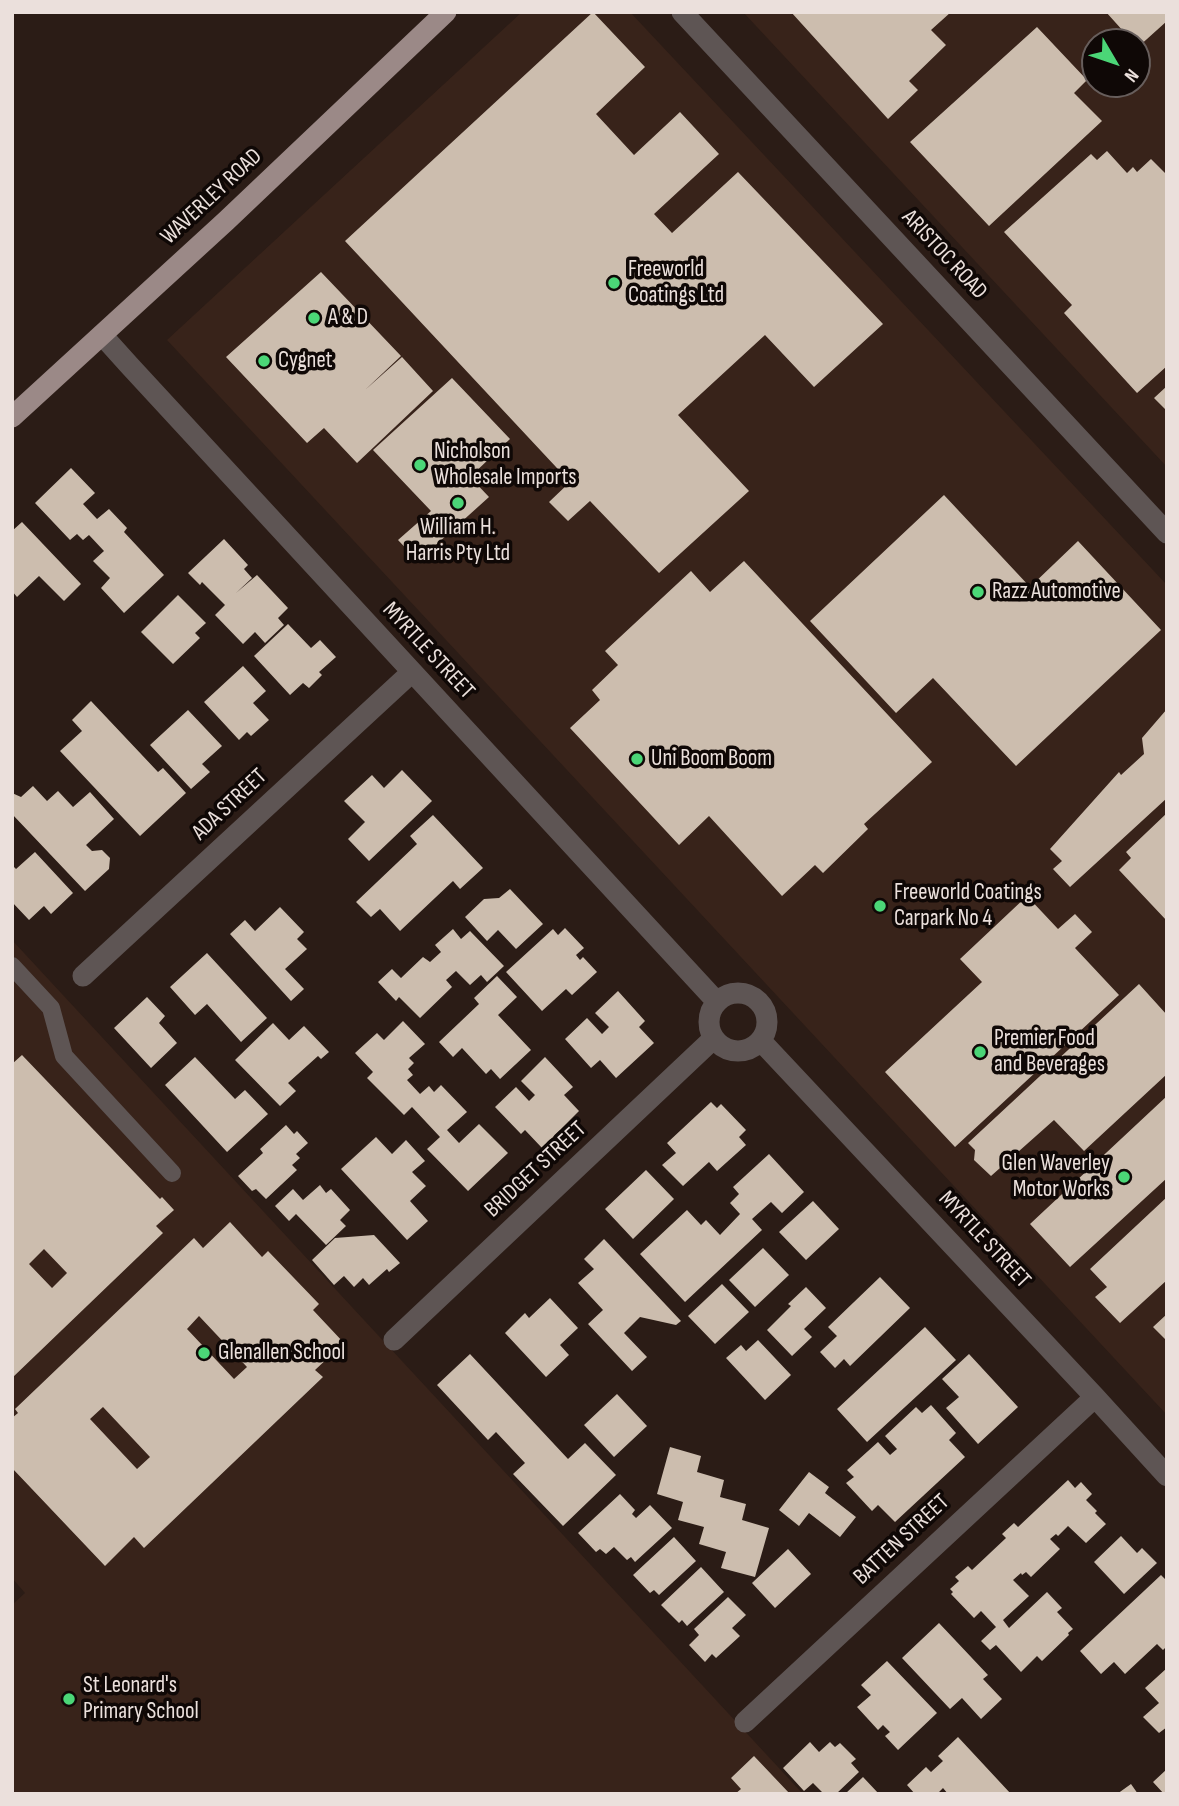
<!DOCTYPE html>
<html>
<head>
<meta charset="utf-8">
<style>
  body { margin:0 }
  #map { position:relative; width:1179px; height:1806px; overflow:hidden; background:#2b1c16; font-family:"Sofia Sans Condensed",sans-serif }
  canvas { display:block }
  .frame { position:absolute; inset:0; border:14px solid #ebe0dc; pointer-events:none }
  .north { position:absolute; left:1081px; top:28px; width:70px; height:70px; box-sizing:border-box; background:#0f0806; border:2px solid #675e5c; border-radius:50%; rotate:129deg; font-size:19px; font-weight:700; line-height:28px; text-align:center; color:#ebe0dc }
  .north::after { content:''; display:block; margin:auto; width:24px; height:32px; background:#4bd677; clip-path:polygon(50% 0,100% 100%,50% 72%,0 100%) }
</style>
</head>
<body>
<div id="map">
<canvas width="1179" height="1806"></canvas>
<div class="frame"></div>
<div class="north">N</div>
</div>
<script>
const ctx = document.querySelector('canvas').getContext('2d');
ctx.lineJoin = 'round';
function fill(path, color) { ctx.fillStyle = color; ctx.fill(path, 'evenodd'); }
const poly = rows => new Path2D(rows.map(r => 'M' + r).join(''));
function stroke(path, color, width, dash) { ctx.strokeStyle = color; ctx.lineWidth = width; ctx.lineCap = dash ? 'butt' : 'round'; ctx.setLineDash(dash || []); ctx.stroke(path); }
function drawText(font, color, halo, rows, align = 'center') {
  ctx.font = font + ' "Sofia Sans Condensed",sans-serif'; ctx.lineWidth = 7; ctx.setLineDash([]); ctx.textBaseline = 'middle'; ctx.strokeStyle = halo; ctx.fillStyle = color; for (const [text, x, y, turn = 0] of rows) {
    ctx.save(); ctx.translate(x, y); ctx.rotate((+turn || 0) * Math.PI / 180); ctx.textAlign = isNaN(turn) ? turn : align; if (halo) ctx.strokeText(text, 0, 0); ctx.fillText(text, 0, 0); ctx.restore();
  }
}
fill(poly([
  [522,12,630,12,1167,585,1167,1415,167,340],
  [743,12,1167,12,1167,467],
  [1095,42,1137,42,1137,84,1095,84],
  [12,940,803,1794,12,1794,12,1605,25,1593,12,1578]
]), '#38231a');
fill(poly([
  [593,12,645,67,596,114,634,155,680,112,719,154,654,214,672,233,738,172,883,324,814,387,765,335,678,415,749,491,659,573,590,501,568,521,549,502,570,482,345,241],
  [791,12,951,12,931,30,946,45,909,81,918,90,888,119],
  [1106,12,1167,12,1167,21,1137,48,1137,42,1133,42],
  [1037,27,1087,80,1074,93,1102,121,989,226,910,142],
  [1107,151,1127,173,1133,167,1137,172,1151,159,1167,175,1167,366,1137,393,1064,313,1072,305,1004,232,1091,154,1097,160],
  [321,272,401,356,365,390,402,357,433,391,357,463,324,428,307,443,226,357],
  [452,378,510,439,470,477,489,497,418,561,398,540,431,511,373,450],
  [1167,386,1167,411,1154,398],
  [71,468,95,493,83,504,97,519,109,509,127,528,124,532,164,575,124,613,101,588,110,578,93,561,104,551,89,535,83,540,77,534,70,540,35,503],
  [944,495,1030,587,1078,541,1161,630,1016,766,933,678,896,713,810,621],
  [22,522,81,584,64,601,39,576,17,597,12,591,12,531],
  [224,539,248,565,244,569,252,578,236,593,257,575,288,608,278,618,284,625,265,643,255,632,243,644,215,615,225,605,202,582,200,585,188,573],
  [744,561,932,762,864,824,868,829,823,873,815,865,782,896,709,816,679,845,570,728,600,700,592,690,618,665,605,651,691,571,710,592],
  [178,595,206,623,195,633,200,638,173,664,141,632],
  [288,624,311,648,320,640,336,657,319,672,322,675,309,688,303,683,290,695,254,656],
  [243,666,266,691,253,703,269,720,251,736,247,732,239,740,204,702],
  [91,701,158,772,163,768,186,793,140,836,60,751,82,731,72,720],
  [1167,709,1167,798,1070,887,1053,869,1062,861,1050,849,1119,772,1121,775,1144,754,1142,738],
  [188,710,222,746,202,764,210,772,191,789,150,745],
  [402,770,432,801,369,861,348,839,365,822,344,801,372,775,384,788],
  [33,786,47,801,58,791,73,807,90,792,114,819,86,845,92,851,102,850,110,858,109,869,85,891,12,814,12,793,21,797],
  [1167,813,1167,921,1119,870,1131,858,1126,852],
  [433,815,483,868,460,889,453,881,400,931,380,909,371,917,356,902,417,844,410,836],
  [35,852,73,893,51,914,44,906,29,920,12,902,12,865,16,869],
  [510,889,543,924,516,949,498,930,487,941,465,917,484,899,499,898],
  [1027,896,1058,929,1075,914,1092,932,1075,948,1119,995,955,1147,885,1072,982,982,960,959],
  [280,907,304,932,297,939,307,949,285,969,304,989,291,1001,230,934,245,920,255,931],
  [565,928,584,948,576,955,580,960,583,957,597,972,572,995,566,989,542,1011,506,972,553,929,558,935],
  [453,929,461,939,470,931,504,966,487,982,481,975,470,985,456,971,446,980,452,987,420,1018,399,997,396,1001,378,982,392,969,401,978,423,957,430,962,441,952,435,945],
  [207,953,267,1018,241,1042,207,1004,195,1015,170,987],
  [497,976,517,997,498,1015,531,1050,500,1079,491,1069,486,1074,462,1048,453,1057,439,1042,479,1004,474,998],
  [1139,984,1167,1015,1167,1074,1084,1151,1054,1120,991,1176,974,1160,975,1150,968,1143],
  [618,991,645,1021,639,1027,654,1043,616,1078,600,1060,591,1068,565,1039,587,1018,602,1034,609,1027,595,1013],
  [147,997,165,1016,159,1023,177,1043,151,1068,114,1028],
  [403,1021,425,1044,409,1058,414,1063,408,1069,413,1075,407,1080,420,1094,429,1086,434,1092,441,1085,467,1112,447,1130,459,1143,479,1124,508,1153,468,1191,427,1149,440,1137,412,1107,404,1115,367,1078,373,1072,355,1053,377,1033,384,1040],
  [273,1023,289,1040,304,1026,329,1052,321,1059,318,1056,288,1083,296,1091,280,1106,235,1060],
  [22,1055,160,1199,162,1197,174,1210,156,1226,163,1233,12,1378,12,1064],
  [44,1249,67,1273,52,1288,29,1264],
  [195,1057,235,1099,245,1090,268,1114,227,1152,165,1085],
  [545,1057,573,1087,564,1095,579,1111,542,1148,525,1130,521,1134,495,1107,516,1087,529,1101,535,1095,521,1081],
  [1167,1096,1167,1178,1070,1267,1030,1224],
  [711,1102,717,1108,721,1104,746,1130,739,1137,746,1145,717,1171,709,1162,683,1186,662,1165,676,1153,667,1143],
  [286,1125,294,1134,297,1131,308,1143,296,1154,300,1158,292,1165,297,1170,266,1199,256,1189,252,1191,238,1176,263,1153,260,1149],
  [376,1137,392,1154,406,1140,425,1161,412,1172,426,1186,410,1201,428,1221,407,1240,341,1169],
  [769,1154,804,1192,782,1213,771,1202,752,1219,762,1230,685,1302,640,1254,687,1210,701,1225,706,1220,720,1235,740,1214,730,1203,739,1194,733,1187],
  [646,1170,674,1199,633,1239,605,1209],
  [320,1185,326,1193,331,1189,350,1210,340,1220,346,1226,326,1245,296,1214,289,1221,275,1206,293,1189,303,1200],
  [1167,1197,1167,1280,1120,1323,1095,1297,1107,1287,1090,1269],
  [813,1201,839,1229,806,1260,779,1232],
  [230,1222,262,1257,268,1251,319,1304,313,1310,344,1343,315,1370,323,1377,144,1548,134,1537,105,1566,12,1468,12,1418,18,1413,15,1409,194,1238,203,1248],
  [199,1316,247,1367,234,1379,187,1329],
  [103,1407,150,1457,137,1469,90,1419],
  [374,1235,400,1263,389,1272,387,1269,369,1285,363,1278,354,1287,344,1276,334,1285,312,1260,335,1238],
  [604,1239,681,1321,676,1325,640,1317,624,1333,647,1357,632,1371,588,1324,603,1310,578,1283,594,1269,584,1259],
  [763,1248,789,1275,755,1307,729,1280],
  [880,1277,910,1308,850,1366,844,1359,835,1368,820,1352,837,1336,828,1327],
  [722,1284,749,1312,715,1344,688,1316],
  [806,1287,826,1308,804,1329,812,1337,792,1356,767,1330,791,1306,788,1304],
  [550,1298,578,1328,560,1345,569,1355,546,1377,505,1333,525,1313,529,1318],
  [1167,1314,1167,1341,1153,1327],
  [925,1327,956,1360,867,1442,837,1409],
  [758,1340,791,1375,765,1400,726,1358,741,1345,746,1351],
  [470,1354,568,1459,585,1443,616,1475,563,1526,513,1474,525,1463,496,1432,488,1440,437,1385],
  [969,1354,1018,1407,978,1444,946,1408,959,1397,942,1379],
  [617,1394,647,1426,614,1457,584,1425],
  [931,1405,956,1433,949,1440,965,1457,895,1522,878,1505,872,1511,846,1483,854,1477,847,1470,878,1442,890,1455,897,1449,885,1436,916,1407,922,1413],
  [670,1447,701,1456,697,1472,724,1480,720,1497,746,1504,742,1520,769,1528,755,1577,721,1568,726,1552,699,1544,704,1527,678,1520,683,1502,657,1494],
  [809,1472,829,1487,825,1493,856,1517,840,1537,809,1513,799,1526,779,1510],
  [1068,1480,1075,1488,1081,1482,1092,1494,1086,1500,1097,1511,1095,1513,1106,1524,1086,1543,1068,1526,1058,1536,1056,1534,1050,1539,1060,1549,1031,1577,1026,1572,1022,1575,1021,1573,1013,1580,1029,1596,1003,1620,1009,1628,1047,1592,1062,1608,1057,1612,1073,1629,1068,1633,1069,1635,1042,1661,1037,1656,1021,1672,996,1645,990,1650,981,1641,996,1627,981,1611,974,1618,951,1594,953,1592,950,1589,959,1581,955,1577,968,1566,972,1570,1006,1538,1002,1534,1014,1523,1018,1527],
  [620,1494,635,1510,632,1514,636,1518,650,1505,672,1528,635,1562,631,1557,627,1560,614,1547,606,1554,600,1549,596,1552,578,1533],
  [1121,1536,1137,1553,1142,1548,1157,1563,1124,1594,1094,1562],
  [674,1537,696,1561,659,1595,654,1590,650,1593,633,1575],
  [788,1549,811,1574,775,1608,752,1583],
  [701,1567,724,1592,687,1626,682,1620,679,1623,661,1605],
  [1161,1575,1167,1581,1167,1646,1163,1650,1157,1644,1125,1674,1114,1662,1101,1674,1080,1651],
  [728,1597,746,1615,732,1628,740,1636,716,1658,712,1654,705,1662,689,1645,699,1635,694,1629],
  [939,1623,988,1675,983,1679,1002,1699,981,1719,962,1698,950,1709,902,1658],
  [887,1661,937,1713,898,1750,885,1736,890,1732,883,1725,878,1730,857,1707,871,1695,861,1685],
  [1167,1668,1167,1727,1159,1733,1143,1717,1159,1703,1145,1688],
  [958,1737,1011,1794,948,1794,943,1788,937,1794,915,1794,907,1785,926,1767,931,1772,943,1761,938,1756],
  [810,1742,819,1752,830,1742,835,1747,840,1743,856,1759,851,1763,859,1772,836,1794,824,1794,813,1783,804,1791,783,1768],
  [754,1756,790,1794,735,1794,741,1789,731,1778],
  [1167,1769,1167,1794,1164,1794,1153,1782],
  [863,1777,879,1794,845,1794],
  [1131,1784,1138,1794,1117,1794]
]), '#ccbdae');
stroke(poly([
  [12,966,51,1008,64,1056,172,1173]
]), '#5e5554', 18);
stroke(poly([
  [682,12,1167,533],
  [102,335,129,365,717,1002],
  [83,976,412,672],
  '709 1022a29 29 0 1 1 58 0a29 29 0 1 1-58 0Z',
  [761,1041,1095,1397,1167,1476],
  [394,1340,713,1039],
  [745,1722,1095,1397]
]), '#5e5554', 21);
stroke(poly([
  [12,417,226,221,446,12]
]), '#9b8987', 21);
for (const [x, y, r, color] of [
  [614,283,7,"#4bd677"],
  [314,318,7,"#4bd677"],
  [264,361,7,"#4bd677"],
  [420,465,7,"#4bd677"],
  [458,503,7,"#4bd677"],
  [978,592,7,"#4bd677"],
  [637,759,7,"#4bd677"],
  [880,906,7,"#4bd677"],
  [980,1052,7,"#4bd677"],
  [1124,1177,7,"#4bd677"],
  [204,1353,7,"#4bd677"],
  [69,1699,7,"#4bd677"]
]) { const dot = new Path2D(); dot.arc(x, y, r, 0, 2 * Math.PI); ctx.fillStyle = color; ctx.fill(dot); stroke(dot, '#0f0806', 2.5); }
drawText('23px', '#ebe0dc', '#0f0806', [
  ["WAVERLEY ROAD",212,197,-43],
  ["ARISTOC ROAD",944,255,47],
  ["MYRTLE STREET",428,651,47],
  ["ADA STREET",230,805,-43],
  ["BRIDGET STREET",536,1170,-43],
  ["MYRTLE STREET",984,1240,47],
  ["BATTEN STREET",902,1540,-43]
]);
drawText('23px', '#ebe0dc', '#0f0806', [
  ["Freeworld",628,270],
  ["Coatings Ltd",628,296],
  ["A & D",328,318],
  ["Cygnet",278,361],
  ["Nicholson",434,452],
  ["Wholesale Imports",434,478],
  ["William H.",458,528,"center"],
  ["Harris Pty Ltd",458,554,"center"],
  ["Razz Automotive",992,592],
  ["Uni Boom Boom",651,759],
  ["Freeworld Coatings",894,893],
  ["Carpark No 4",894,919],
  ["Premier Food",994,1039],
  ["and Beverages",994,1065],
  ["Glen Waverley",1110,1164,"right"],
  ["Motor Works",1110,1190,"right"],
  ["Glenallen School",218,1353],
  ["St Leonard's",83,1686],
  ["Primary School",83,1712]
], 'left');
</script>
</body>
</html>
